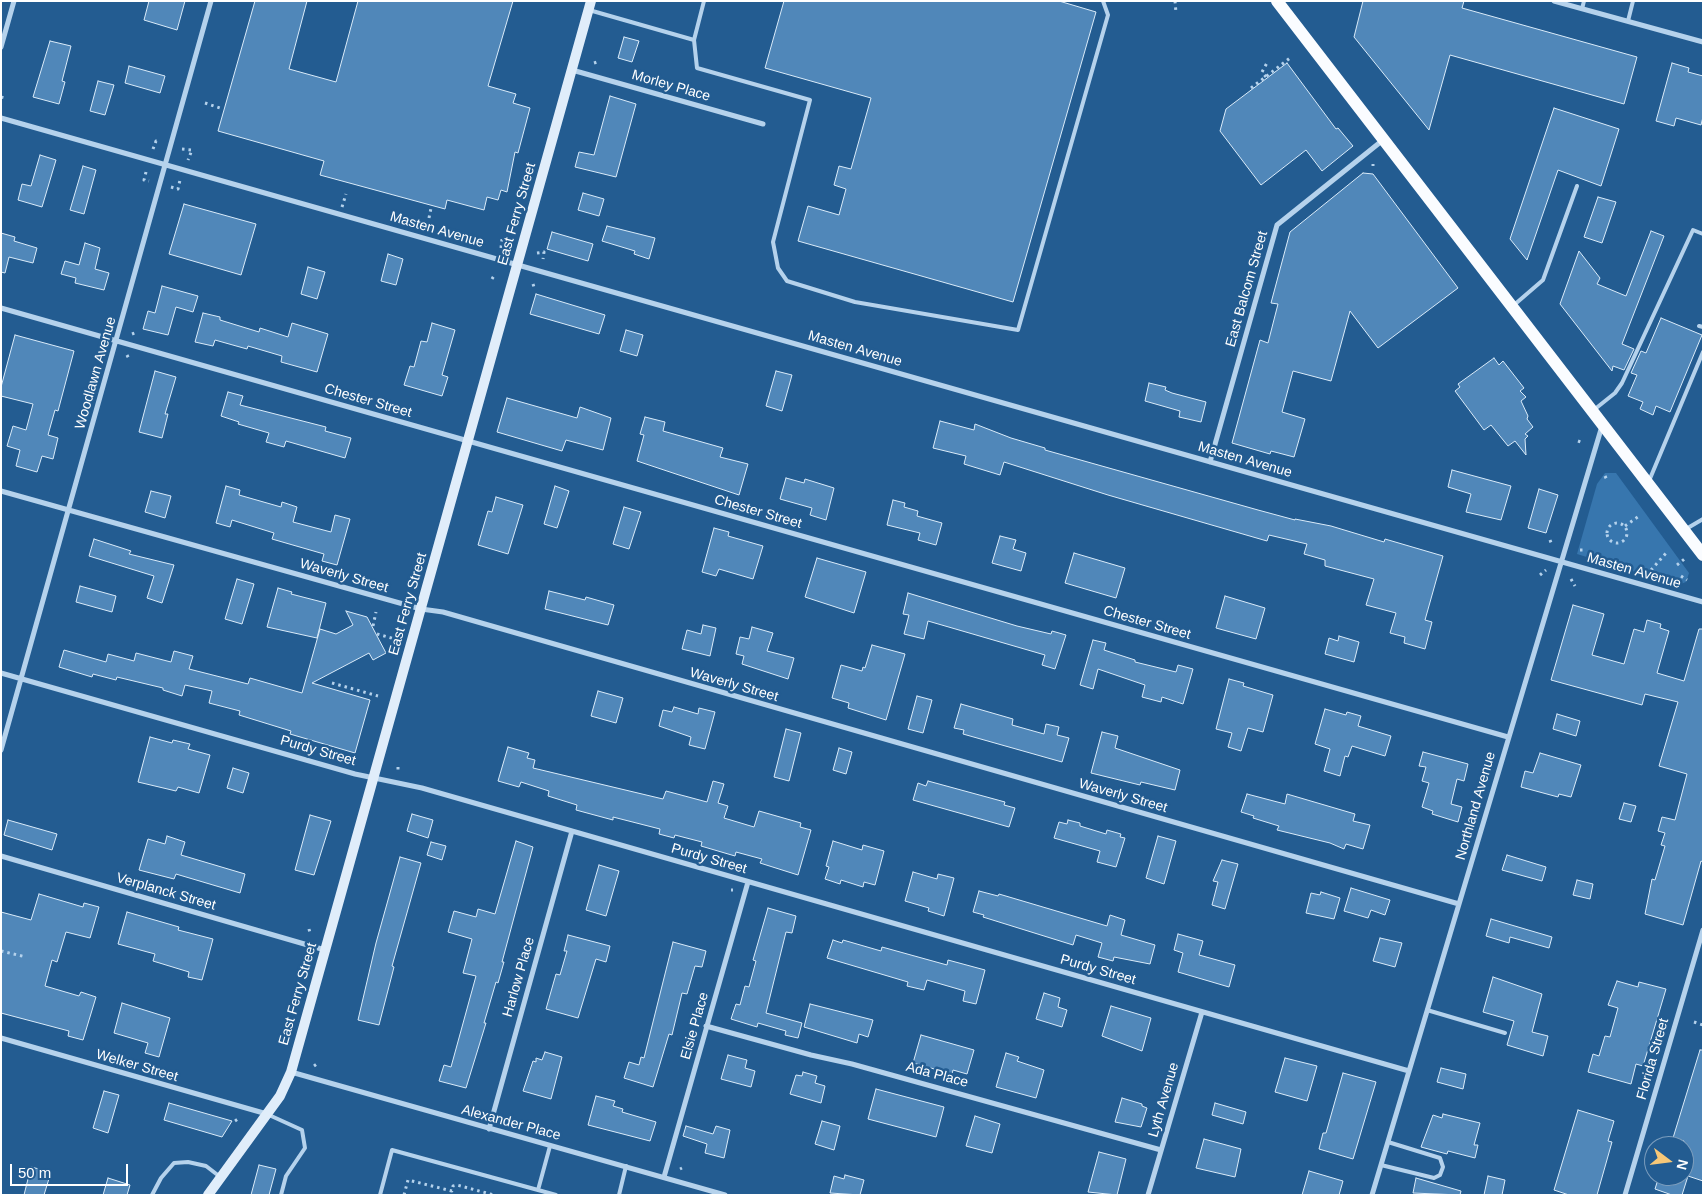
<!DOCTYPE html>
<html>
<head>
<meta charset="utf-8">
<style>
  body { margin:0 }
  #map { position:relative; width:1704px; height:1196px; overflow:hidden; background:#235c91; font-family:Helvetica,sans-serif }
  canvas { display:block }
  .frame { position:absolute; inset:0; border:2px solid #fff; pointer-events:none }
  .north { position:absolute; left:1644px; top:1136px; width:50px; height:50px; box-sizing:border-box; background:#235c91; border:1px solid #7b9dbd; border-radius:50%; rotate:105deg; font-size:14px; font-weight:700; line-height:20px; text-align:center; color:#fff }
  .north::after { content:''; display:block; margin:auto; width:18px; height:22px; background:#f7c878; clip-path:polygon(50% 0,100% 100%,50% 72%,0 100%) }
  .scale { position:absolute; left:10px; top:1164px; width:118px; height:22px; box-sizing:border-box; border:2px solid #fff; border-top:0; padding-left:6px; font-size:15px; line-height:18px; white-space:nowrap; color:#fff; -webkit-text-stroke:4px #235c91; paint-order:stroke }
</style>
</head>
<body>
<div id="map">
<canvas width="1704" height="1196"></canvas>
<div class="frame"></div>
<div class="north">N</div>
<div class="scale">50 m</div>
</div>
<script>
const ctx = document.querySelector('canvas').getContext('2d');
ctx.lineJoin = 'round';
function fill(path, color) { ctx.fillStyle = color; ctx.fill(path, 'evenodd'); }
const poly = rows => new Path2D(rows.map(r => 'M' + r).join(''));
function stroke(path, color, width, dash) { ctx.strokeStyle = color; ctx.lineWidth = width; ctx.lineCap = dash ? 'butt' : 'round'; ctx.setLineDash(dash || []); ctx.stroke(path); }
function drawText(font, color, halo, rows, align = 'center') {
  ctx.font = font + ' Helvetica,sans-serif'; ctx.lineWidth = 5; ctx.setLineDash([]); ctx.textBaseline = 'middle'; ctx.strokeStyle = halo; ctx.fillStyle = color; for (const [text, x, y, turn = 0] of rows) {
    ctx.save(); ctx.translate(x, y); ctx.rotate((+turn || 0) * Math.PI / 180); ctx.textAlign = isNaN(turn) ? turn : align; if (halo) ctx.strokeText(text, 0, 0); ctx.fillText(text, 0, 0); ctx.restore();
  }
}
fill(poly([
  [1605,473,1616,473,1689,573,1686,582,1678,585,1577,554,1597,484]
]), '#3776ae');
const building = poly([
  [149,1,185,1,177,30,144,20,149,1],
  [255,1,307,1,289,69,336,82,358,1,513,1,488,86,516,94,513,103,530,108,518,153,515,152,507,192,501,190,498,200,487,197,484,210,447,200,445,209,320,175,324,161,218,131,255,1],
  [784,1,1059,1,1096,12,1013,302,798,241,808,206,839,215,846,189,834,185,839,166,851,169,871,98,765,68,784,1],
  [1363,1,1464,1,1462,8,1637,57,1624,104,1450,55,1429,130,1354,37,1363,1],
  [624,37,639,41,632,62,618,58,624,37],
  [50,41,71,46,62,81,65,82,59,104,33,97,50,41],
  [1287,63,1336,129,1338,128,1353,146,1322,171,1306,150,1261,185,1220,131,1226,109,1287,63],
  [1672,63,1689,68,1688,72,1703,76,1703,117,1701,125,1676,118,1674,126,1656,121,1672,63],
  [129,66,165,76,160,93,125,83,129,66],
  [98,81,114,85,105,115,90,111,98,81],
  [610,96,636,104,616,177,575,167,579,152,594,155,610,96],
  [1554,108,1619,129,1601,186,1558,170,1527,260,1510,239,1554,108],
  [40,155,56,160,42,207,18,200,22,184,31,186,40,155],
  [83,166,96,170,84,214,70,210,83,166],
  [1363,173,1373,174,1458,288,1378,348,1350,311,1331,381,1293,371,1282,412,1305,419,1294,457,1271,451,1270,454,1232,443,1260,340,1268,343,1278,304,1271,303,1290,232,1363,173],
  [583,193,604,199,599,216,578,210,583,193],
  [1598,197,1616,202,1602,243,1584,237,1598,197],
  [184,204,256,224,241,275,169,254,184,204],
  [607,226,655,238,649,259,634,254,635,251,602,241,607,226],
  [1651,231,1664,236,1622,344,1634,349,1624,370,1613,366,1612,371,1560,304,1579,251,1600,278,1597,284,1626,296,1651,231],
  [552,232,593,244,588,261,547,249,552,232],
  [1,233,15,237,14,241,37,248,33,263,9,257,5,273,1,272,1,233],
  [85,243,100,248,95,269,109,273,104,290,75,283,76,278,61,274,65,261,79,265,85,243],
  [388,254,403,259,396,285,381,281,388,254],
  [308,267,325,272,317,299,301,294,308,267],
  [162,286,198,296,193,312,176,307,168,335,143,329,148,311,155,313,162,286],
  [536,294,605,315,599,334,530,314,536,294],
  [203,313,220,317,220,320,259,332,260,328,288,337,292,323,328,334,317,372,281,362,282,356,248,346,247,349,215,340,213,346,195,342,203,313],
  [1661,318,1702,335,1670,412,1656,406,1653,415,1640,409,1643,402,1628,396,1637,375,1631,373,1641,351,1646,353,1661,318],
  [432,323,455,330,442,375,448,377,442,396,404,385,410,366,414,367,421,341,427,342,432,323],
  [626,330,643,335,637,356,620,351,626,330],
  [15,335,74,351,58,411,55,410,48,435,58,438,53,459,42,456,37,472,16,466,20,450,7,446,13,426,26,430,33,404,1,396,1,387,15,335],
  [1494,358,1499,365,1503,361,1524,388,1520,391,1526,397,1521,401,1528,416,1527,419,1533,427,1525,434,1528,436,1525,439,1526,455,1515,441,1508,446,1491,425,1484,430,1455,391,1460,387,1458,384,1494,358],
  [155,371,176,377,165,414,168,414,162,438,139,432,155,371],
  [776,371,792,375,782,411,766,406,776,371],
  [1149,383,1166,387,1165,390,1172,393,1206,402,1201,422,1179,417,1180,411,1145,401,1149,383],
  [228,392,243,396,240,405,326,427,325,431,351,438,345,458,286,441,284,447,266,442,269,433,238,424,239,422,221,416,228,392],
  [507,398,577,418,580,407,611,418,603,450,566,440,562,451,497,432,507,398],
  [645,417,665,422,663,431,723,448,720,457,748,464,739,495,637,461,644,435,640,434,645,417],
  [940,421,974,430,975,424,1011,438,1045,448,1045,450,1258,510,1295,520,1295,519,1331,526,1384,542,1385,539,1443,556,1425,620,1432,622,1425,649,1404,643,1405,637,1390,633,1396,613,1366,605,1374,579,1325,566,1325,560,1304,554,1307,544,1269,535,1267,541,1108,495,1004,462,1000,475,964,464,966,456,933,448,940,421],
  [1452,470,1511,486,1501,520,1466,512,1471,494,1448,487,1452,470],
  [786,478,804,483,805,479,834,488,826,520,810,515,812,508,780,499,786,478],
  [226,486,240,490,239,495,281,507,282,502,297,507,293,522,331,532,335,515,350,519,337,565,322,561,324,554,272,539,274,533,232,520,230,527,216,523,226,486],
  [555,486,569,491,557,528,544,524,555,486],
  [1539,489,1558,495,1546,533,1528,528,1539,489],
  [151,491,171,496,165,518,145,512,151,491],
  [496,497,523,505,508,554,478,545,488,511,492,512,496,497],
  [893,500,905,503,904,507,918,511,917,516,942,523,936,545,918,540,920,533,887,525,893,500],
  [624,507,641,512,629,549,613,544,624,507],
  [714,528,729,532,728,536,763,546,753,579,719,569,716,576,702,572,714,528],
  [1000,536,1016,540,1013,549,1026,553,1021,571,992,563,1000,536],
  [94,539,131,551,129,554,174,565,162,603,147,598,154,576,89,556,94,539],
  [1074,553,1125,568,1116,598,1065,583,1074,553],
  [817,558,866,572,854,613,805,597,817,558],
  [237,579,254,584,242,624,225,619,237,579],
  [80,586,116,596,112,612,76,602,80,586],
  [278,588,292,592,291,594,326,603,317,638,267,627,278,588],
  [549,591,585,600,586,597,614,605,608,625,545,609,549,591],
  [908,593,1017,626,1051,634,1052,631,1066,635,1055,669,1042,665,1045,655,928,621,924,639,904,634,909,615,903,614,908,593],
  [1225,596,1265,608,1256,639,1216,628,1225,596],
  [1573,605,1604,614,1592,655,1624,664,1634,629,1644,632,1647,620,1661,624,1660,628,1669,631,1657,673,1684,681,1699,629,1703,629,1703,862,1701,861,1683,925,1645,914,1652,879,1655,880,1665,846,1661,845,1665,833,1658,831,1662,817,1675,820,1687,774,1659,766,1678,702,1645,694,1642,705,1551,680,1573,605],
  [346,611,367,617,386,653,373,660,369,653,312,683,370,700,355,753,290,734,291,731,239,715,240,711,209,703,212,691,185,685,182,696,163,690,163,688,117,677,116,680,93,674,92,677,59,667,64,650,106,662,108,654,134,661,136,653,171,662,174,651,193,656,189,669,248,684,250,678,302,693,320,629,336,634,353,625,346,611],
  [703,625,716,628,710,656,682,649,687,630,701,634,703,625],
  [752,627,773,633,767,651,794,658,788,679,742,664,744,656,736,654,740,637,749,639,752,627],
  [1339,636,1359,642,1354,662,1325,654,1329,638,1338,641,1339,636],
  [1093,640,1106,643,1104,650,1135,660,1135,662,1176,672,1178,665,1193,669,1183,704,1162,697,1161,702,1142,697,1145,685,1098,669,1093,689,1080,685,1093,640],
  [872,645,905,654,886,720,848,708,849,703,832,698,841,665,862,671,863,667,865,668,872,645],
  [1229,679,1244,683,1243,686,1273,695,1263,732,1248,728,1241,751,1228,747,1232,733,1216,729,1229,679],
  [598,691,623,698,616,723,591,716,598,691],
  [917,696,932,700,923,733,908,729,917,696],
  [961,704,1013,719,1012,725,1044,734,1046,724,1059,727,1057,735,1069,738,1062,762,963,734,964,730,954,728,961,704],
  [674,707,698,714,699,708,715,712,705,749,689,745,691,737,659,726,663,710,672,712,674,707],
  [1325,709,1346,715,1347,712,1361,716,1358,726,1391,736,1385,756,1352,746,1348,757,1345,756,1340,776,1324,771,1330,749,1315,744,1325,709],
  [1557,714,1580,721,1576,736,1553,729,1557,714],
  [786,729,801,733,789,781,774,777,786,729],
  [1102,732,1118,736,1115,748,1180,770,1175,790,1141,782,1140,785,1091,773,1102,732],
  [150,737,172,743,173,740,190,744,188,749,210,755,199,793,178,787,176,791,138,782,150,737],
  [508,747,529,753,527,758,535,760,533,768,663,799,666,791,707,802,713,781,724,784,718,803,728,806,724,818,754,827,759,811,801,823,800,827,811,830,798,875,760,863,762,859,736,852,735,856,701,846,702,842,675,835,674,838,659,834,660,829,613,817,613,820,576,810,577,805,548,796,549,791,521,782,519,787,498,781,508,747],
  [839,748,852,752,846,774,833,770,839,748],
  [1423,752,1468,764,1464,781,1457,779,1451,804,1462,807,1458,822,1432,814,1433,811,1422,807,1429,783,1422,781,1426,767,1419,766,1423,752],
  [1540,753,1581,765,1571,797,1559,794,1558,797,1521,787,1525,771,1533,773,1540,753],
  [233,768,249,773,243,793,227,788,233,768],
  [928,781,1005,802,1004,805,1015,808,1009,827,913,800,918,783,926,786,928,781],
  [1247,794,1285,804,1287,794,1355,814,1353,821,1370,825,1363,849,1346,844,1344,849,1330,843,1277,830,1279,826,1253,818,1254,816,1241,812,1247,794],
  [1624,803,1636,806,1631,822,1619,819,1624,803],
  [412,814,433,820,428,838,407,831,412,814],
  [310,815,331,821,314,875,295,870,310,815],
  [8,820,57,834,52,850,4,835,8,820],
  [1068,820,1080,823,1080,826,1106,834,1107,830,1121,834,1120,837,1125,838,1116,867,1097,862,1100,851,1054,838,1059,822,1067,824,1068,820],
  [167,836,185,842,181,855,245,874,240,893,176,874,174,879,139,870,148,839,165,844,167,836],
  [1158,836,1176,841,1164,884,1146,878,1158,836],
  [516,841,533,847,502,962,504,962,498,983,496,982,484,1023,486,1023,466,1088,439,1081,444,1065,451,1067,476,976,463,973,472,939,448,932,454,911,476,917,478,909,495,914,516,841],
  [833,841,862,850,863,845,884,851,875,885,864,882,863,887,841,880,840,884,825,879,829,867,826,866,833,841],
  [431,842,446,846,442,860,427,855,431,842],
  [1507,855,1546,867,1542,881,1502,870,1507,855],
  [400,857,421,863,392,966,394,967,379,1025,358,1020,376,943,400,857],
  [1222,860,1238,864,1225,909,1212,905,1218,882,1213,881,1222,860],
  [599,865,619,871,606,916,586,910,599,865],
  [913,872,937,879,938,874,954,878,944,916,928,911,929,908,905,901,913,872],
  [1577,880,1593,884,1590,899,1573,895,1577,880],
  [1351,888,1390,900,1385,915,1371,910,1368,918,1344,911,1351,888],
  [979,891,998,896,999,894,1107,926,1110,915,1125,920,1121,935,1155,945,1150,964,1114,957,1113,961,1098,957,1102,943,1076,935,1073,945,983,917,984,915,973,912,979,891],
  [1321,892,1340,898,1334,919,1306,913,1311,893,1320,895,1321,892],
  [39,894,83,907,84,903,99,907,90,938,66,932,57,962,52,960,45,986,79,996,81,992,96,997,83,1040,68,1036,69,1031,1,1013,1,912,31,920,39,894],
  [768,908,796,916,792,933,786,932,766,1013,802,1023,798,1038,785,1035,786,1031,758,1023,757,1027,731,1019,736,1004,740,1005,745,986,749,987,756,961,753,960,768,908],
  [127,912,179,927,178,930,213,939,202,980,188,977,189,972,153,961,155,954,118,944,127,912],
  [1491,919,1552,937,1549,948,1510,937,1509,943,1486,936,1491,919],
  [1178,934,1203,941,1199,955,1235,965,1229,987,1178,972,1183,953,1174,950,1178,934],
  [568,935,610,946,606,962,596,959,578,1018,546,1009,556,974,560,975,567,951,564,951,568,935],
  [1380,938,1402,943,1395,967,1373,961,1380,938],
  [833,940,842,943,843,940,881,951,882,947,947,965,948,960,985,970,976,1004,963,1001,965,991,927,980,924,990,907,986,908,982,827,958,833,940],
  [673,942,706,951,702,967,695,966,687,994,682,993,672,1035,669,1034,653,1087,624,1078,629,1062,639,1065,641,1057,644,1058,673,942],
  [1493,977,1542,994,1532,1032,1548,1036,1543,1056,1507,1045,1514,1021,1483,1012,1493,977],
  [1617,981,1638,987,1639,982,1666,989,1643,1066,1636,1064,1631,1084,1588,1072,1593,1054,1599,1056,1605,1036,1610,1037,1618,1008,1608,1005,1617,981],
  [1044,993,1060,998,1058,1007,1067,1010,1062,1027,1036,1019,1044,993],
  [122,1003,170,1018,159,1057,145,1053,148,1043,114,1033,122,1003],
  [810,1004,873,1020,868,1037,859,1034,857,1043,804,1027,810,1004],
  [1111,1006,1151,1018,1142,1051,1102,1036,1111,1006],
  [921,1035,974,1050,967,1074,953,1070,952,1074,913,1063,921,1035],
  [1700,1050,1703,1050,1703,1181,1688,1176,1682,1195,1672,1195,1655,1189,1659,1176,1686,1176,1684,1175,1684,1141,1673,1138,1700,1050],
  [545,1052,562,1057,551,1099,523,1091,533,1061,536,1062,536,1058,542,1060,545,1052],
  [1006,1053,1019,1057,1017,1061,1044,1070,1036,1098,996,1087,1006,1053],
  [728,1055,747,1060,745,1068,755,1071,751,1087,721,1079,728,1055],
  [1285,1058,1317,1066,1307,1101,1275,1092,1285,1058],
  [1441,1068,1466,1074,1463,1089,1437,1082,1441,1068],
  [803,1072,817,1076,815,1083,825,1086,821,1103,790,1094,796,1075,802,1076,803,1072],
  [1343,1073,1376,1082,1353,1159,1319,1149,1323,1133,1326,1133,1343,1073],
  [876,1089,944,1107,936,1137,868,1119,876,1089],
  [104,1091,119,1095,108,1133,93,1128,104,1091],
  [596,1096,615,1101,613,1106,623,1109,622,1112,656,1122,650,1141,588,1125,596,1096],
  [1122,1098,1142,1104,1142,1106,1147,1108,1141,1127,1115,1122,1122,1098],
  [169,1103,232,1121,222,1137,164,1120,169,1103],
  [1215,1103,1246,1112,1243,1124,1212,1115,1215,1103],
  [1578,1110,1614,1121,1608,1141,1612,1142,1597,1195,1569,1195,1554,1190,1578,1110],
  [1443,1114,1480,1123,1474,1145,1478,1145,1475,1158,1448,1151,1447,1154,1421,1147,1433,1115,1442,1118,1443,1114],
  [975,1116,1000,1124,992,1153,966,1146,975,1116],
  [822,1121,840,1126,834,1150,815,1144,822,1121],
  [686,1126,713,1134,716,1126,730,1130,724,1158,705,1153,707,1144,683,1136,686,1126],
  [1204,1139,1241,1149,1235,1177,1196,1168,1204,1139],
  [1099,1152,1126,1159,1117,1195,1088,1192,1099,1152],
  [259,1165,276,1169,269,1195,251,1195,259,1165],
  [31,1167,51,1172,44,1195,24,1195,31,1167],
  [1309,1171,1343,1181,1339,1195,1302,1195,1309,1171],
  [845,1175,864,1180,860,1195,830,1193,834,1176,844,1179,845,1175],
  [1488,1176,1505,1180,1502,1195,1484,1195,1488,1176],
  [108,1178,130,1185,127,1195,103,1195,108,1178],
  [1416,1178,1461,1191,1460,1195,1413,1193,1416,1178]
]);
fill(building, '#5087b9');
stroke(building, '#daebf9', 1);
stroke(poly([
  [1175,1,1176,13],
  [594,63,597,62],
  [1266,77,1262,72,1268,61],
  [1251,88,1290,58],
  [1,97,5,98],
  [205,103,220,108],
  [153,149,156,141,160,142],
  [182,149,192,150,188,160],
  [1373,166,1373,164],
  [146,172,144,180,149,181],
  [171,187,178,189,180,180],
  [342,207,346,194],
  [429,218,431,208],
  [503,239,505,246],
  [501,248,502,239],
  [537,253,544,252,543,259],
  [492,279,495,274],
  [533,284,534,287],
  [132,334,137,332],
  [127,355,129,359],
  [1578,441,1583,443],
  [1605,476,1607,480],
  '1607 533a10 10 0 1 1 20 0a10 10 0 1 1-20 0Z',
  [1625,526,1639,516],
  [1550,540,1552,545],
  [1580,550,1585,550],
  [1677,565,1687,557],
  [1651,570,1667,552],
  [1540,575,1546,570],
  [1681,576,1687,580],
  [1571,579,1575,586],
  [373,626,376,612],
  [377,634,395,639],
  [332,683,378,696],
  [300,744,301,739],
  [398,767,398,770],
  [731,890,733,890],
  [309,929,310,933],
  [1,951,26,957],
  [1694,1022,1703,1025],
  [314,1066,318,1063],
  [505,1120,507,1119],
  [235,1121,238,1119],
  [680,1169,682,1168],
  [1,1172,2,1172],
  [404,1195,408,1180,452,1191,453,1186,457,1185,494,1195]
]), '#b5d2ec', 3, [2.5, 4]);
stroke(poly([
  [704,1,694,40,697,68,810,100,773,242,778,268,787,281,855,302,1018,330,1108,15,1103,1],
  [1582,9,1584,1],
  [589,10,694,40],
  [1628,21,1633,1],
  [1514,305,1543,280,1577,186],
  [1699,326,1703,327],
  [1595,409,1615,393,1622,383,1693,230,1703,234],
  [1649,481,1703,352],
  [1686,529,1703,519],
  [1427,1010,1505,1033],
  [269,1115,302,1130,305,1148,286,1176,281,1195],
  [1381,1165,1434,1178,1440,1175,1443,1167,1440,1158,1388,1142],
  [538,1190,556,1195],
  [152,1195,161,1178,174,1163,188,1162,206,1166,219,1176],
  [380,1195,392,1150,538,1190,550,1146],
  [619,1195,626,1166]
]), '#b5d2ec', 4);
stroke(poly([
  [1554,1,1703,42],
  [1,47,14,1],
  [572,70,763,124],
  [1,118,1703,602],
  [1,308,1508,737],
  [1210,462,1277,225,1383,140],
  [1,491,421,609,443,612,1459,904],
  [1,673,355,774,422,788,1409,1071],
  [1,750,211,1],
  [1,856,325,950],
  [706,1026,811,1055,852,1064,1161,1150],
  [1,1038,267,1114],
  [291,1072,725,1195],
  [489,1129,572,831],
  [664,1177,748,882],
  [1148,1195,1202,1012],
  [1372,1195,1602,426],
  [1625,1195,1703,930]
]), '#b5d2ec', 5);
stroke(poly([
  [208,1195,280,1096,291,1072,591,1]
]), '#e0edfa', 10);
stroke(poly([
  [1277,1,1703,555]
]), '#fafcff', 12);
drawText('14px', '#fff', '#235c91', [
  ["Morley Place",671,86,16],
  ["East Ferry Street",517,214,-74],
  ["Masten Avenue",437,230,16],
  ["East Balcom Street",1247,289,-74],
  ["Masten Avenue",855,349,16],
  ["Woodlawn Avenue",96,373,-74],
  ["Chester Street",368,401,16],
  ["Masten Avenue",1245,460,16],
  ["Chester Street",758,512,16],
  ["Masten Avenue",1634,571,16],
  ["Waverly Street",344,576,16],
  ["East Ferry Street",408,604,-74],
  ["Chester Street",1147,623,16],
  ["Waverly Street",734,685,16],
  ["Purdy Street",318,751,16],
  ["Waverly Street",1123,796,16],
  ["Northland Avenue",1476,806,-74],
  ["Purdy Street",709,859,16],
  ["Verplanck Street",166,892,16],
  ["Purdy Street",1098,970,16],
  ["Harlow Place",519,977,-74],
  ["East Ferry Street",298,994,-74],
  ["Elsie Place",695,1026,-74],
  ["Florida Street",1653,1059,-74],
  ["Welker Street",137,1066,16],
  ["Ada Place",937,1075,15],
  ["Lyth Avenue",1164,1100,-74],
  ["Alexander Place",511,1123,15]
]);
</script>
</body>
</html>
